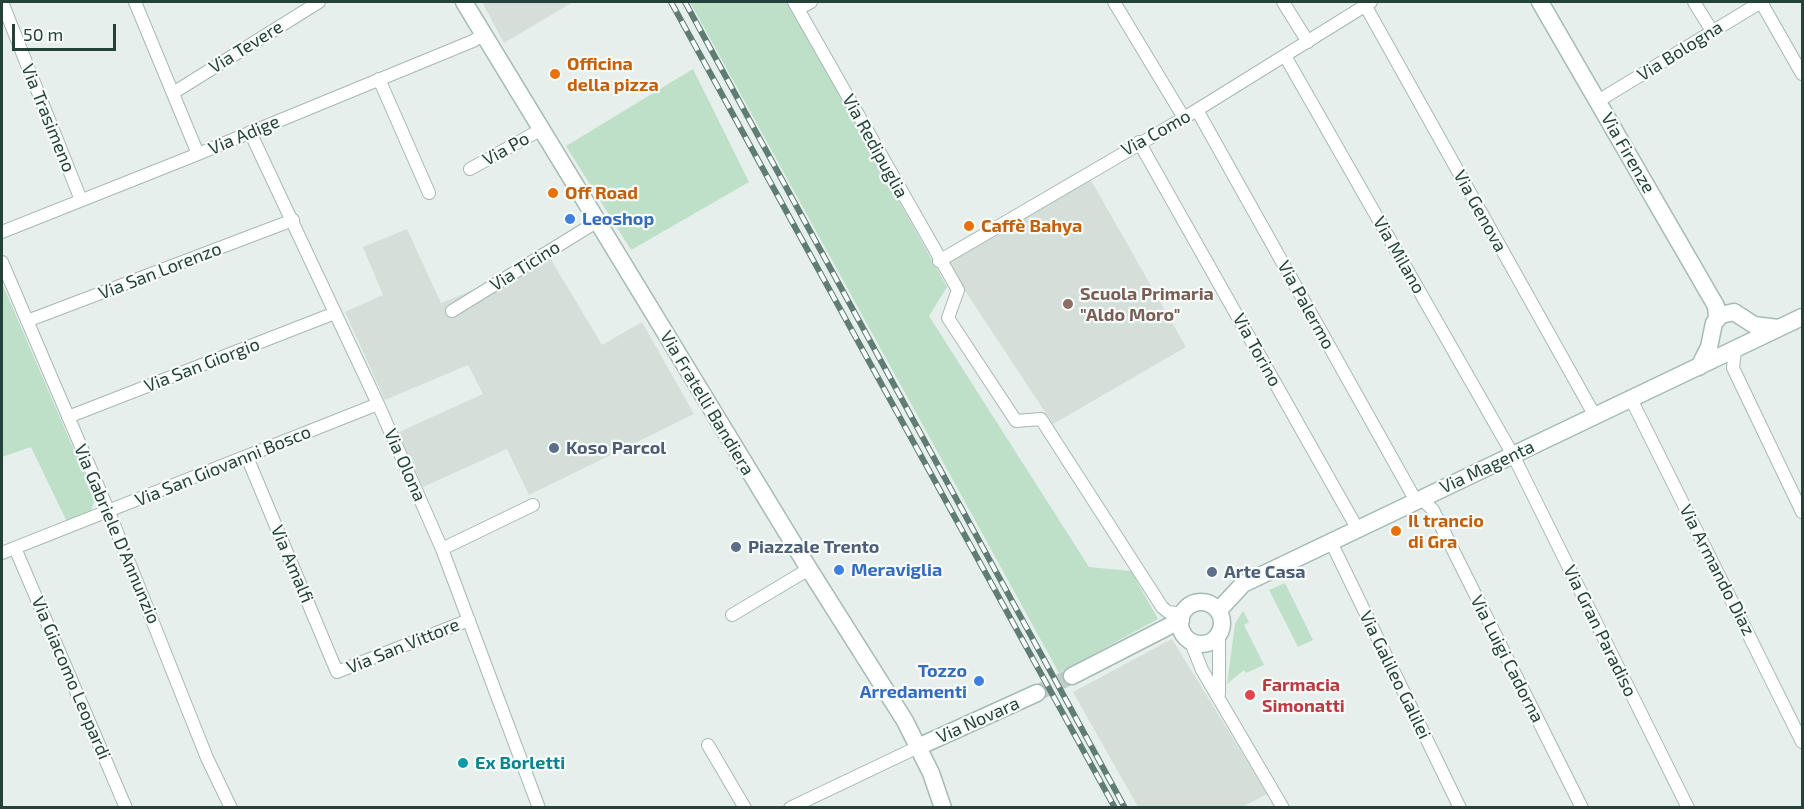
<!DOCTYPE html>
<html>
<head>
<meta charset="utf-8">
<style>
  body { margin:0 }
  #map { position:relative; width:1804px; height:809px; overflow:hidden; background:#e6efeb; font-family:"Exo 2",sans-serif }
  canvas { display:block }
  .frame { position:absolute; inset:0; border:3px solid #24423a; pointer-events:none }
  .scale { position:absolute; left:12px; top:24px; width:104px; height:27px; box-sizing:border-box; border:3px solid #24423a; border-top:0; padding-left:8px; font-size:18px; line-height:21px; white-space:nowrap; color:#24423a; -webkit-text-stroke:4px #f7fbf9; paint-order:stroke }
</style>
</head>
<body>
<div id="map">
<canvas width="1804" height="809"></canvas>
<div class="frame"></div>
<div class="scale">50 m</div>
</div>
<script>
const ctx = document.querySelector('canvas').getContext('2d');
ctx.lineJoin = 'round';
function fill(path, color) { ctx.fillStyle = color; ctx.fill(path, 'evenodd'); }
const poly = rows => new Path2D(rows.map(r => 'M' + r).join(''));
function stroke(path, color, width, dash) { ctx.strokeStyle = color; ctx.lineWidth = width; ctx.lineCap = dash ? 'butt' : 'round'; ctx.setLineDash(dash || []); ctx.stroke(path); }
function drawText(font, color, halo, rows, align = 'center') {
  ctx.font = font + ' "Exo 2",sans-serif'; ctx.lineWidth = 4.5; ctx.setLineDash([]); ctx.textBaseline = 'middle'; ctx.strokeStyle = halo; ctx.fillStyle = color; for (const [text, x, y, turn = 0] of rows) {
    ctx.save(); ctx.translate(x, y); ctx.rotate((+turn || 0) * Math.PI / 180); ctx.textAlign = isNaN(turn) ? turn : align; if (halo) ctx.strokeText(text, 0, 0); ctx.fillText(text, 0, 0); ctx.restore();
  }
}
fill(poly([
  [482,2,573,2,504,43],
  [1089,177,1186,347,1053,424,946,262],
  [407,229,441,303,478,288,544,248,602,345,642,322,694,414,529,495,507,449,423,487,397,433,483,394,468,365,385,400,345,312,383,295,363,247],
  [1172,639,1267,794,1242,807,1138,807,1073,692]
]), '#d4dfda');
fill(poly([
  [690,2,788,2,947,287,929,316,1089,567,1131,571,1158,619,1059,673],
  [693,69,749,182,631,250,566,146],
  [2,283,95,499,91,511,67,522,31,447,2,457],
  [1285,583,1313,640,1298,647,1269,590],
  [1243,611,1249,622,1244,625,1264,665,1246,673,1244,670,1227,684,1235,624]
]), '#bfe0c8');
stroke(poly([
  [1037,693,1072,676]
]), '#bfccc8', 16, [16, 8]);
const street = poly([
  [2,2,81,200],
  [135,2,198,154],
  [794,2,958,290,948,318,1016,421,1041,419,1162,607,1168,612,1183,614],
  [1114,2,1184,118],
  [1283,2,1308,42],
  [1694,2,1712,31],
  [1761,2,1802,74],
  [1365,5,1595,416],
  [798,9,811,2],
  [1285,56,1513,455,1688,808],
  [379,79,429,193],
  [173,93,319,2],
  [1598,101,1761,2],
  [1197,110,1416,501],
  [250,132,378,404,442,549,539,808],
  [1139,142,1357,528],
  [470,169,542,129],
  [2,232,198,154,473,41,484,34],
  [939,261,1184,118,1371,2],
  [2,262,109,512,207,758,231,808],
  [452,311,598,221],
  [27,321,293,220],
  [1735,350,1733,368,1802,512],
  [1631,399,1802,742],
  [68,417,335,313],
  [247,457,337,672,469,620],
  [1421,498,1433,510,1582,808],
  [1331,542,1460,808],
  [15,548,126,808],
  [442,549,533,505],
  [2,553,378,404],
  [732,615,809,569],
  [1219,635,1219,694],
  [1190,640,1202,670,1283,808],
  [708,745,745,808],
  [790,808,918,747]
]);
const secondary = poly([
  [464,2,809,569,905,721,931,773,943,808],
  [1540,2,1716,306,1717,319],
  [1699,367,1709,347,1714,323,1721,315,1734,312,1754,325,1778,328],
  '1180 623a21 21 0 1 1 42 0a21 21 0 1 1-42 0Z',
  [1218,611,1243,584,1802,317],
  [1072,676,1181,620],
  [918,747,1037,693]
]);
stroke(street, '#a8b8b2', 14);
stroke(secondary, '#a4bbb3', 19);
stroke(street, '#fff', 12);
stroke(secondary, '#fff', 16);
const rail = poly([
  [671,2,1115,808],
  [685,2,1125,808]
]);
stroke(rail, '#5f7d75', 6);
stroke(rail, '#f7fbf9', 4, [11]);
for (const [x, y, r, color] of [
  [555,74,6,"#e8710a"],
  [553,193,6,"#e8710a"],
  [570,219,6,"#3f7fe0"],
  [969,226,6,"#e8710a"],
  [1068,304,6,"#8d6e63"],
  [554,448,6,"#5c6f8a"],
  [1396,531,6,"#e8710a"],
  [736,547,6,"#5c6f8a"],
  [839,570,6,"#3f7fe0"],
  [1212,572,6,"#5c6f8a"],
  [979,681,6,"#3f7fe0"],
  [1250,695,6,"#e0444e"],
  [463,763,6,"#0f9aa8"]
]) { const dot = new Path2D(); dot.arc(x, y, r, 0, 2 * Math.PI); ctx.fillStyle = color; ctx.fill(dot); stroke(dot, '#f7fbf9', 2); }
drawText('18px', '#24423a', '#f7fbf9', [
  ["Via Tevere",246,47,-32],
  ["Via Bologna",1680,51,-32],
  ["Via Trasimeno",48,118,68],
  ["Via Como",1156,133,-29],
  ["Via Adige",244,135,-23],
  ["Via Redipuglia",875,146,61],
  ["Via Po",506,149,-29],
  ["Via Firenze",1628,153,60],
  ["Via Genova",1480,211,61],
  ["Via Milano",1399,255,60],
  ["Via Ticino",525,266,-32],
  ["Via San Lorenzo",160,271,-21],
  ["Via Palermo",1306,305,61],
  ["Via Torino",1257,350,61],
  ["Via San Giorgio",202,365,-21],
  ["Via Fratelli Bandiera",707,403,59],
  ["Via Olona",405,465,66],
  ["Via San Giovanni Bosco",223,466,-22],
  ["Via Magenta",1487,467,-25],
  ["Via Gabriele D'Annunzio",117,534,67],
  ["Via Amalfi",292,564,67],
  ["Via Armando Diaz",1717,570,63],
  ["Via Gran Paradiso",1600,631,64],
  ["Via San Vittore",403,646,-22],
  ["Via Luigi Cadorna",1507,659,63],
  ["Via Galileo Galilei",1395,675,64],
  ["Via Giacomo Leopardi",71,678,67],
  ["Via Novara",978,720,-24]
]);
drawText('bold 18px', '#c56008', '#f7fbf9', [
  ["Officina",567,64],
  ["della pizza",567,85],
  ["Off Road",565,193],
  ["Caffè Bahya",981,226],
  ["Il trancio",1408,521],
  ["di Gra",1408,542]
], 'left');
drawText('bold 18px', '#366cbe', '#f7fbf9', [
  ["Leoshop",582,219],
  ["Meraviglia",851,570],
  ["Tozzo",967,671,"right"],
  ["Arredamenti",967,692,"right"]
], 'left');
drawText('bold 18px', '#785e54', '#f7fbf9', [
  ["Scuola Primaria",1080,294],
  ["\"Aldo Moro\"",1080,315]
], 'left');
drawText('bold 18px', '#4e5e75', '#f7fbf9', [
  ["Koso Parcol",566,448],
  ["Piazzale Trento",748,547],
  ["Arte Casa",1224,572]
], 'left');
drawText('bold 18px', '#be3a42', '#f7fbf9', [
  ["Farmacia",1262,685],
  ["Simonatti",1262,706]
], 'left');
drawText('bold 18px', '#0d838f', '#f7fbf9', [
  ["Ex Borletti",475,763]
], 'left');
</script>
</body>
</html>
